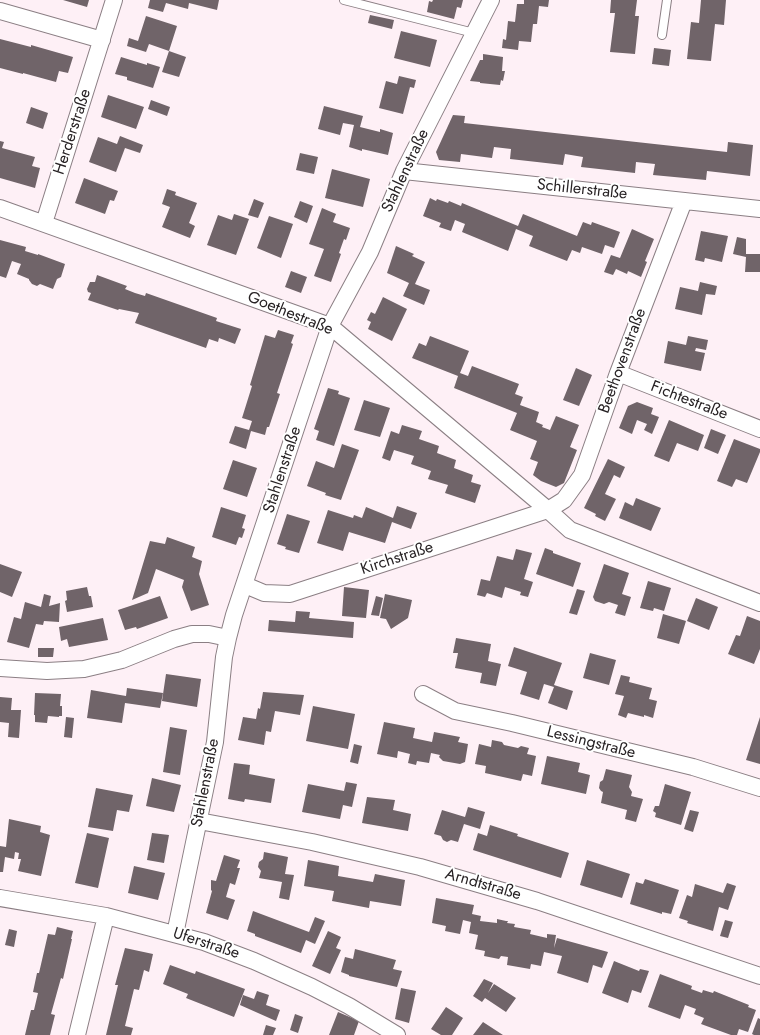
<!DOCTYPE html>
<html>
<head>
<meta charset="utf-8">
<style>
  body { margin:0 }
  canvas { display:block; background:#fef0f6 }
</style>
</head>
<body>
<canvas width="760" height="1035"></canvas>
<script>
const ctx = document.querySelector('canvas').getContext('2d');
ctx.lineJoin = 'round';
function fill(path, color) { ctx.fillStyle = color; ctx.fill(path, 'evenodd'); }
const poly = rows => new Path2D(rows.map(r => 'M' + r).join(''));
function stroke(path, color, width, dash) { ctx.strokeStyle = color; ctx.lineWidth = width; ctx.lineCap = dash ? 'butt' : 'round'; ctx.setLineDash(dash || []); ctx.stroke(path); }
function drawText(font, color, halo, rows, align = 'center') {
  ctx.font = font + ' Jost,sans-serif'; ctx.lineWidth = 4; ctx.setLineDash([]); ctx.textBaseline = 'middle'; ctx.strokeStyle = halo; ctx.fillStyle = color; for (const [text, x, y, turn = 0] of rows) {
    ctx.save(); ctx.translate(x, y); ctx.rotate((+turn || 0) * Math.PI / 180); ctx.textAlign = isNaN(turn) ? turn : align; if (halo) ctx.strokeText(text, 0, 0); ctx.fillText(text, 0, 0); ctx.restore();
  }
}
fill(poly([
  [63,0,89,0,87,7],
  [150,0,219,0,217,10,189,3,188,9,166,3,163,12,148,8],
  [433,0,463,0,461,8,457,7,454,19,427,12,429,1,432,2],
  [524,0,549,0,548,7,539,6,537,24,533,24,531,42,519,41,518,50,502,48,503,39,506,40,508,21,515,22,517,4,524,4],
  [611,0,637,0,635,16,639,16,635,54,610,52,615,13,610,13],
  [701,0,726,0,724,25,715,24,711,61,687,59,691,22,699,23],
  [370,15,394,20,392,29,368,23],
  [146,16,177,26,169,51,186,57,179,77,162,72,169,51,149,44,146,52,127,46,129,38,138,41],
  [401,31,437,40,430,67,394,58],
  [0,39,31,47,31,45,73,57,68,73,59,71,56,82,23,73,23,74,0,68],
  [654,48,671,50,669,66,652,64],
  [483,54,503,57,502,71,505,71,503,81,501,80,500,85,480,83,480,82,470,81,480,60,483,60],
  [121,57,147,65,147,63,160,67,153,88,127,80,127,77,115,74],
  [399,76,416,80,414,88,410,87,403,114,379,108,386,81,397,84],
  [108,95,144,107,136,129,101,117],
  [151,100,170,107,167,116,148,109],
  [324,106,363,116,360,127,380,132,380,129,393,133,388,155,362,149,362,151,349,147,354,125,343,123,340,135,318,129],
  [31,107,48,113,43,129,26,123],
  [453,115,465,116,464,123,727,152,728,142,753,145,750,176,707,171,706,180,653,175,655,164,636,162,635,173,581,167,583,157,565,154,563,165,537,162,510,159,511,149,494,147,492,158,461,154,460,162,439,160,436,152],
  [120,136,143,145,140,153,125,148,116,172,89,162,98,137,117,144],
  [0,141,4,142,2,148,35,157,32,166,40,168,35,188,0,178],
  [300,153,318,157,314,174,296,170],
  [332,169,370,179,363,207,325,198],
  [84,178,118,191,114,201,110,200,105,214,75,203],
  [167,189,176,192,175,195,197,203,189,223,195,226,190,238,162,227,170,207,162,204],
  [430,198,436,201,437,199,448,203,449,201,461,206,462,203,518,226,523,214,577,236,583,222,591,225,592,222,620,232,614,248,605,245,602,254,582,247,580,253,572,250,567,261,529,246,533,236,516,229,508,251,462,232,465,224,455,220,451,231,439,227,441,223,423,216],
  [254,199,264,203,258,218,248,215],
  [300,201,313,206,307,223,294,217],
  [322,208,336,214,333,222,350,228,346,240,344,239,339,253,341,254,331,282,314,276,324,249,309,244],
  [234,214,249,219,236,255,207,245,218,215,232,220],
  [269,216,293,224,281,258,257,248],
  [632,229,654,239,645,261,647,262,641,277,628,271,627,274,616,269,613,275,604,272,611,255,620,258],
  [701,231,728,236,722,262,705,258,704,262,695,260],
  [737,237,746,239,746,254,760,254,760,272,745,272,746,257,733,254],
  [0,240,26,247,25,251,38,255,38,254,65,264,61,277,57,279,53,289,40,284,37,286,32,284,29,280,29,279,17,274,21,264,12,261,6,278,0,276],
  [396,246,414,254,412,256,425,262,415,284,430,290,424,305,403,296,409,283,387,273],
  [291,271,307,277,301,293,285,287],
  [97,275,127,286,125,289,135,293,145,296,146,293,217,318,216,321,241,329,235,344,219,338,218,342,209,339,206,348,135,323,139,313,119,309,118,310,88,300,91,293,88,292,87,289,90,282,95,282],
  [700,282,717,286,715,295,706,294,702,315,675,309,680,287,698,291],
  [383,297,407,309,392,341,368,329,371,322,367,320,371,312,375,314],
  [278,330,294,335,291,343,293,344,277,393,280,394,269,427,267,427,265,435,251,431,246,449,229,443,235,426,249,430,252,421,242,418,252,386,250,385,265,335,275,338],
  [430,336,469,351,460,373,468,376,472,366,519,384,515,394,523,397,520,405,539,412,536,422,543,425,542,427,550,430,556,416,579,425,570,447,577,450,564,483,556,487,541,481,533,475,538,462,530,459,537,441,510,430,517,413,454,388,458,376,412,358,419,343,426,346],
  [688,336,708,340,706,350,696,348,695,351,705,353,701,371,664,363,668,341,686,345],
  [576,368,592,375,579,406,563,400],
  [328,388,339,391,338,394,350,398,334,446,316,440,319,431,314,429],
  [364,400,390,408,380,437,354,430],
  [637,402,653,408,651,414,659,417,652,434,644,430,647,424,637,420,632,434,619,428,628,406],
  [669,420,704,435,698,451,677,443,669,462,654,456],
  [402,425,422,431,419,439,439,446,437,453,456,460,454,468,473,475,471,482,481,485,475,503,445,493,448,485,428,479,431,471,411,464,414,456,394,450,390,461,382,458,391,431,399,434],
  [711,429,726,435,718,454,704,448],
  [734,439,760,449,760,452,747,483,736,479,732,487,717,481],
  [342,444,359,450,341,500,325,495,326,493,307,486,316,461,334,468],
  [608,459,625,467,620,478,614,475,605,494,616,499,605,521,595,516,596,514,584,508],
  [233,460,257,468,247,497,223,489],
  [636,498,661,508,651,531,619,518,625,502,633,506],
  [397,506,417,513,411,529,392,522,385,543,349,532,343,551,317,543,328,510,353,518,354,515,362,518,366,507,393,518],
  [221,507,246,515,242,528,245,529,242,538,239,537,236,545,212,537],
  [287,514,310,521,299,553,285,549,286,547,277,544],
  [167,537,195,547,192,557,202,561,199,574,209,605,191,611,182,587,184,580,156,569,148,593,132,600,150,541,165,544],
  [545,548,553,551,553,553,581,563,573,587,536,574],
  [516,549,532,553,524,579,533,582,528,597,520,595,521,592,505,587,502,598,487,593,485,597,477,595,481,579,490,581,497,556,513,560],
  [0,564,22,572,12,597,0,592],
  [604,564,629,573,622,594,631,597,625,616,615,613,618,605,609,602,604,604,595,601,593,597],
  [648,581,671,588,664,611,654,608,653,611,640,608],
  [87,587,89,596,91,596,93,607,67,612,65,601,67,600,66,591],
  [344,587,369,590,366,618,342,616],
  [577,589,585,591,577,615,569,613],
  [44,594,51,596,49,606,60,603,59,622,44,621,43,625,36,624,29,648,7,642,14,617,21,619,25,602,41,607],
  [385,594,412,600,408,618,391,629,386,619,380,618],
  [160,596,168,618,137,629,136,627,125,630,118,610],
  [376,596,383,598,379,616,371,615],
  [696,598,718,607,709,630,687,621],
  [296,611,310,612,309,618,354,622,353,638,268,631,269,620,295,622],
  [663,614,686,621,679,644,657,638],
  [747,616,760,621,760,649,754,664,728,654,736,635,740,636],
  [103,618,108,640,69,647,67,639,61,641,59,627],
  [456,638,491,644,488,661,501,664,496,686,480,683,482,673,455,668,458,653,453,653],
  [514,647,562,663,554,685,573,691,567,710,548,703,554,687,544,684,539,700,520,694,527,672,508,666],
  [38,648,54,648,53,657,38,657],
  [590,653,616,660,609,685,583,678],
  [166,674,201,679,197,707,162,701],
  [621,675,630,677,629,682,652,688,649,699,657,701,653,718,644,715,644,717,628,713,626,718,618,715,624,696,615,694],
  [127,688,163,693,160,708,125,703,122,723,87,718,91,690,126,696],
  [263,692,304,695,300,715,275,711,271,732,266,731,264,745,238,740,243,717,256,719,258,708,260,709],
  [35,693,61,694,60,706,62,706,62,716,59,716,59,717,48,716,47,723,35,722,35,715,34,715],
  [0,697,12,698,11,710,21,710,19,738,8,737,9,723,0,722],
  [313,706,355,714,348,749,306,741],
  [66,717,74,718,72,738,64,737],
  [760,717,760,764,746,760],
  [384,722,415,728,413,738,432,742,434,732,460,737,458,742,468,744,465,762,460,764,443,761,439,757,440,755,431,753,429,763,417,761,416,765,408,763,410,754,398,751,397,758,377,754],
  [170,727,187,730,180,775,163,772],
  [492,740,502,742,504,745,518,748,521,746,529,748,527,754,536,756,532,776,523,774,521,781,485,773,486,766,475,764,479,744,491,747],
  [354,744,362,746,358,764,350,762],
  [547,756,580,763,578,772,590,775,586,794,541,784],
  [234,763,250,765,249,774,275,779,271,803,245,799,244,802,228,799],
  [606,769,632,775,629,787,632,792,631,796,643,799,636,822,625,819,627,810,601,803,603,792,601,791,599,788,600,782,603,780],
  [152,778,181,785,174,812,146,806],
  [346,782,357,784,352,807,343,805,340,819,302,812,308,784,344,791],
  [665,784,691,792,681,825,655,817,656,813,653,811,655,806,659,806],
  [96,788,133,795,129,812,117,810,113,831,88,827],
  [367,797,395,800,393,810,411,814,408,831,362,823],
  [468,807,485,812,480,829,464,824,458,842,451,840,447,842,443,840,441,836,434,834,442,810,465,817],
  [690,810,699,812,693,832,684,829],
  [9,819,41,826,40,832,50,835,41,876,18,871,21,859,18,859,19,853,15,852,14,859,5,857,3,872,0,872,0,846,6,847],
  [490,825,518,834,517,836,569,853,561,878,473,850,478,833,487,836],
  [87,833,109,838,98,888,75,883],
  [152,833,169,835,164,863,147,860],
  [264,852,288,857,285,874,294,875,289,900,279,898,282,882,259,878,261,871,258,867,259,862,263,859],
  [224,855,240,860,237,868,240,868,235,885,230,883,226,897,235,900,228,920,206,913,212,891,211,890,211,880,216,881],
  [308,860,339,866,338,876,373,882,375,874,405,880,401,906,370,901,369,908,332,901,334,891,304,886],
  [587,860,630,874,622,898,580,885],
  [134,866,165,873,158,900,128,893],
  [645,879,679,890,671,914,662,912,662,914,630,904,636,882,643,884],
  [727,883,736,886,728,910,719,907,713,931,687,923,688,921,679,918,687,895,692,897,695,884,723,893],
  [436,898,474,905,472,914,481,916,480,921,497,923,497,919,506,921,508,921,507,923,515,924,514,927,531,930,530,934,547,938,547,934,556,935,554,948,557,938,608,952,602,968,593,965,588,983,557,973,562,956,544,952,541,966,531,964,530,969,507,965,508,957,501,956,499,959,484,956,485,951,475,949,478,935,469,933,471,922,463,920,460,934,445,931,446,926,432,923],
  [253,911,309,932,315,917,325,921,315,944,306,940,301,953,255,936,255,934,247,931],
  [725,920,733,922,728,938,720,936],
  [57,927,73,931,71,939,72,939,63,979,61,978,51,1014,55,1015,50,1035,25,1035,31,1010,34,1010,38,993,33,992,37,973,39,973,48,934,55,935],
  [9,929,17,931,14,947,5,945],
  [328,931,341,937,336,948,341,950,330,974,312,966],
  [125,948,153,954,149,972,144,970,139,990,134,989,125,1026,133,1028,131,1035,106,1035,118,985,115,985],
  [355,949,396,960,393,969,402,971,397,987,349,976,349,975,341,972,345,957,353,959],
  [614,961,639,971,640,969,649,971,641,993,632,990,628,1003,602,993],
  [170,965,195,974,196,971,245,989,234,1017,186,998,188,994,163,984],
  [660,974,692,986,691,989,702,993,703,990,713,993,714,991,749,1005,748,1007,756,1010,748,1032,739,1029,737,1035,731,1035,701,1024,704,1018,694,1014,696,1009,685,1005,680,1019,648,1007],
  [484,979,493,983,488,993,494,984,516,998,506,1012,485,998,482,1002,473,996],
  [401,988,416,991,409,1023,395,1019],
  [257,991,269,995,266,1005,280,1010,276,1021,240,1005,243,995,254,999],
  [446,1007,463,1018,452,1035,441,1035,431,1029],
  [338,1012,359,1021,354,1035,329,1035],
  [295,1014,303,1017,298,1033,290,1030],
  [758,1018,760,1019,760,1035,754,1035,752,1034],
  [483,1022,503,1035,473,1035],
  [266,1025,276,1028,273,1035,263,1035]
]), '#706469');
const service = poly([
  [344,0,474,33],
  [662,35,667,0]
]);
const minor = poly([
  [0,11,102,40],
  [404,171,760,209],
  [0,208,330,326,548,510,570,530,760,603],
  [44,223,114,0],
  [618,373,760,429],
  [245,585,264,593,290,594,548,510,564,500,582,475,618,373,684,201],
  [0,668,47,671,84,669,122,660,174,639,192,634,209,634,228,638],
  [423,694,455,711,512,723,693,767,760,788],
  [199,821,312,842,420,867,537,901,760,976],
  [0,898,106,916,204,942,254,961,312,987,349,1006,397,1035],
  [175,934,215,742,224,657,228,638,234,615,330,326,370,252,404,171,491,0],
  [77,1035,106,916]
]);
stroke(service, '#8b7f84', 10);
stroke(minor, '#8b7f84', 18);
stroke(service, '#fff', 8);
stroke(minor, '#fff', 16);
drawText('16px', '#272224', '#fff', [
  ["Herderstraße",73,132,-72],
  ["Stahlenstraße",406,171,-65],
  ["Schillerstraße",582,190,6],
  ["Goethestraße",290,314,22],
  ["Beethovenstraße",623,361,-70],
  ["Fichtestraße",689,401,21],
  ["Stahlenstraße",283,470,-72],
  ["Kirchstraße",397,559,-18],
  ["Lessingstraße",591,743,14],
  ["Stahlenstraße",206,783,-79],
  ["Arndtstraße",483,885,16],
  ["Uferstraße",206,944,18]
]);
</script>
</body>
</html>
